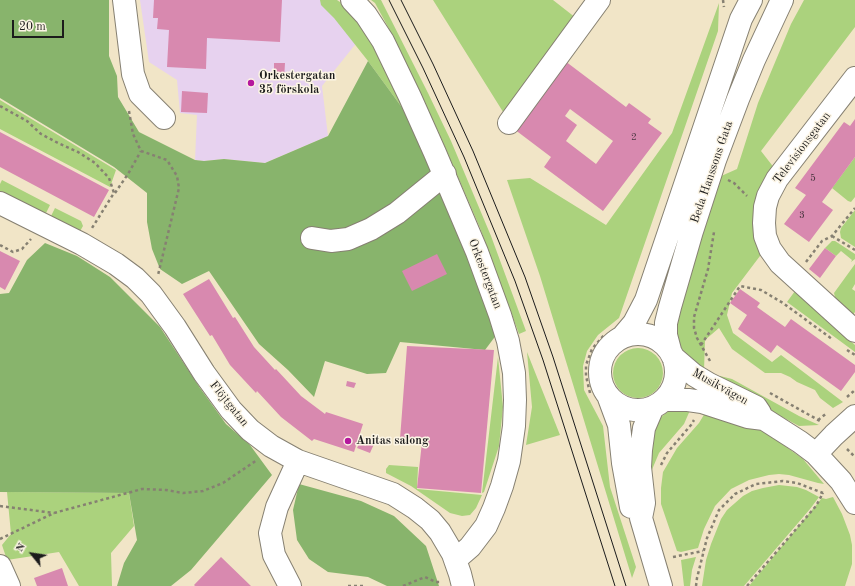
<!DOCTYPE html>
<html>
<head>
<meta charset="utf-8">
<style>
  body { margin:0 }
  #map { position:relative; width:855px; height:586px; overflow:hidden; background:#f1e5c7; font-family:"Old Standard TT",serif }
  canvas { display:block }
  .north { position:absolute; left:12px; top:534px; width:40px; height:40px; -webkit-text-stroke:3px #fcf5e5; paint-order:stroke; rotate:300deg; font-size:11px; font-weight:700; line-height:16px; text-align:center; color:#1c1c1c }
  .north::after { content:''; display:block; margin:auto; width:14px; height:18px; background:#1c1c1c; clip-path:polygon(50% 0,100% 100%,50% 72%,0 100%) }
  .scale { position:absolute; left:12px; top:20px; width:52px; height:18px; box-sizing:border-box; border:2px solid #1c1c1c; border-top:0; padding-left:5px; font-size:12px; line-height:14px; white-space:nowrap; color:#1c1c1c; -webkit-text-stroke:3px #fcf5e5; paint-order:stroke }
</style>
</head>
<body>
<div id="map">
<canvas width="855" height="586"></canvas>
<div class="north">N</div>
<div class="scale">20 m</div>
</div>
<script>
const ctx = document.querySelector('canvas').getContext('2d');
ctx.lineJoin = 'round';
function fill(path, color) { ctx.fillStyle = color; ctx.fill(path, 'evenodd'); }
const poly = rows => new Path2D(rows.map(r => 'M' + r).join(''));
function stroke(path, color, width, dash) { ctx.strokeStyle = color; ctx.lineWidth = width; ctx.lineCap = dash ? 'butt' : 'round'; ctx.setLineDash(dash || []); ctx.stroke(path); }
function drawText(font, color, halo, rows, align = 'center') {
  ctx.font = font + ' "Old Standard TT",serif'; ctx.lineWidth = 3; ctx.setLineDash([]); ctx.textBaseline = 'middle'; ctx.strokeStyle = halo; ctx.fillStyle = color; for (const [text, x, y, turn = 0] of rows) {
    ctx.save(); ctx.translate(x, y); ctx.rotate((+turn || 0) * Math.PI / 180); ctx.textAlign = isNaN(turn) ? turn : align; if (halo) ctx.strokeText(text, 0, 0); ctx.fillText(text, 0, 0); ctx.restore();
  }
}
fill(poly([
  [140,0,337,0,366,31,322,86,328,136,265,163,224,159,204,161,195,160,197,115,180,113,177,80,149,62]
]), '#e7d2ef');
fill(poly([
  [320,0,337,0,350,9,372,40,417,128,368,61,334,18,321,5],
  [371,0,381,0,428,93,451,141,491,236,526,331,519,334,480,228,438,131,395,40,375,3],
  [433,0,553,0,576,18,505,115],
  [804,0,855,0,855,27,761,151,775,169,763,252,732,293,727,315,733,333,772,362,781,355,843,402,833,408,820,398,815,390,797,382,790,377,781,373,765,373,732,349,719,328,705,340,704,371,683,357,675,338,679,302,719,177,737,169,758,103,791,24],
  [719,3,718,31,619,318,598,335,587,351,583,366,584,390,603,426,610,487,636,567,632,578,540,276,507,180,530,178,606,225,672,133],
  [0,100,116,170,110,187,0,129],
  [855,157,855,197,851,202,848,201,832,188],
  [2,180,50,205,45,215,0,192,0,184],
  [55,208,81,221,83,226,79,233,50,218],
  [855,210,855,247,841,238,840,232,841,228],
  [832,241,835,241,855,254,855,259,851,262,852,260,841,251,836,256,825,248],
  [855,264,855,284,852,289,855,291,855,312,853,315,839,303,835,297,834,293],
  [795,291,855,345,855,352,787,302],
  '613 373a25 25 0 1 1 50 0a25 25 0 1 1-50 0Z',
  [527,352,560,435,526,445,532,407],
  [498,357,503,407,499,446,484,492,482,493],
  [720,376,732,379,799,416,819,425,799,426,717,382,718,378],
  [691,408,684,424,659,453,651,472,648,446,658,420,666,413,671,410],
  [705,413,753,426,771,436,803,459,824,484,818,483,789,475,779,474,769,475,749,480,731,489,715,506,704,529,698,548,681,552,677,551,661,504,661,488,663,472,677,448,699,423],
  [389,465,418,467,417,489,482,495,476,508,470,515,462,516,450,513,411,486,386,473,386,469],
  [779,485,797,487,806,490,819,497,810,509,744,586,702,586,706,560,711,544,721,519,727,510,743,496,752,491,763,488],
  [7,492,129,493,134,526,111,553,112,586,79,586,59,552,7,560,2,545,11,534],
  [833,497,842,514,850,535,852,545,852,564,845,586,749,586,822,498,826,499],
  [696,557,692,570,690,586,684,586,681,560]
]), '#abd27d');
fill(poly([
  [0,0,109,0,109,56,117,76,118,97,139,132,195,160,204,161,224,159,265,163,328,136,368,61,417,128,500,330,485,350,400,342,386,373,367,374,325,361,314,397,288,370,259,344,209,271,182,284,160,269,152,249,147,222,147,193,114,167,0,98],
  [45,243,77,256,110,277,160,327,200,388,226,424,250,445,272,475,191,570,171,586,117,586,124,563,137,540,129,493,0,492,0,294,9,293,27,260],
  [299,484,361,501,394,516,426,546,439,586,387,586,368,577,328,572,309,559,297,540,293,510]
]), '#88b46c');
fill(poly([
  [154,0,282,0,280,42,207,38,206,69,167,67,169,30,157,29,158,18,153,18],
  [565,61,626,107,629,103,651,119,648,123,662,133,603,211,544,167,551,157,514,129],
  [570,109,613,141,596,164,566,141,577,125,565,116],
  [274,63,285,63,284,80,274,79],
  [182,91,208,93,207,113,181,112],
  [855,119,855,157,822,202,833,210,809,242,784,224,806,195,795,188,844,122,850,126],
  [0,132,109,190,94,217,0,167],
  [825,248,836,256,820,278,809,269],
  [0,251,20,261,5,290,0,287],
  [437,254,447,274,412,291,402,271],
  [209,279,233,318,235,317,254,347,275,370,276,369,301,396,325,414,326,412,363,424,354,452,314,439,312,441,281,417,257,391,256,393,230,365,212,335,210,336,183,294],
  [740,289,760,303,757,307,785,327,791,319,855,365,855,372,841,391,777,345,771,353,738,329,747,315,730,303],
  [407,346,494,350,481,493,417,488,422,442,400,439],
  [347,381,356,383,354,388,346,386],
  [361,440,374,444,370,453,357,448],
  [221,557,251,586,195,586,194,585],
  [62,568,68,586,37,586,34,578]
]), '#d889af');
const minor = poly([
  [124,0,133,74,140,94,164,118],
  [352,0,366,15,383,41,410,97,435,153,477,252,500,315,508,341,514,373,515,400,514,426,509,461,502,486,494,508,486,526,470,547,455,560],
  [855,78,777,179,768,196,765,207,764,223,765,236,770,249,780,263,855,331],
  [509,123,599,0],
  [0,203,82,244,116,264,135,278,151,294,175,327,204,373,231,410,250,430,271,446,298,461,393,494,415,508,430,520,440,532,453,554,460,574,463,586],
  [312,238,331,241,348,239,371,229,397,213,445,174],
  '600 372a38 38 0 1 1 76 0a38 38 0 1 1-76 0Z',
  [623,336,634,323,646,300,741,19,751,0],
  [670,350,666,335,666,323,670,307,692,231,715,160,738,99,754,60,782,0],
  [673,357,694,375,709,384,756,407,760,413],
  [609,398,619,425,623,463,631,507],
  [664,400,688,400,702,402,748,417,764,419,800,442,816,454,841,481,855,503],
  [653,407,644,428,641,450,640,467,644,503,641,518,661,586],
  [816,454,834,435,855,416],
  [0,566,9,586],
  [290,586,274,555,270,533,277,507,298,461]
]);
stroke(minor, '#868072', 24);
stroke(poly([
  [723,0,724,7],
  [0,106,27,121,41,134,58,143,78,152,95,163,109,178,114,193,92,228],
  [129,111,133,134,141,151,167,160,177,176,179,188,158,275],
  [728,180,734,183,747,196],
  [115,193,128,174,141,151],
  [832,236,855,250],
  [0,245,13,252,22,249,31,239],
  [806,262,822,241,832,236,855,208],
  [701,345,740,286,761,290,783,303,832,339],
  [847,350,855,355],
  [710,361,697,338,694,328,694,317,708,269,714,232],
  [590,393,586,376,586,365,592,349,605,334],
  [770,393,820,421],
  [847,397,855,390],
  [818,420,827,413],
  [847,449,855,457],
  [661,465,667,453,691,425,694,420],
  [0,506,54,513],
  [0,539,54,513,142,489,166,490,183,493,203,491,223,483,257,460],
  [673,557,703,551],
  [348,586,363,586],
  [403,586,425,577,436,582,442,582],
  [696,586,697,578,707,538,719,510,735,494,756,484,783,481,797,483,823,493,825,491],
  [747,586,816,506,823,493]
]), '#868072', 2.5, [3, 3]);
stroke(minor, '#fff', 22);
stroke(poly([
  [389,0,423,68,464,157,515,281,543,360,615,586],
  [401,0,433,64,473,151,525,277,553,357,626,586]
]), '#1c1c1c', 1);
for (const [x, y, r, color] of [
  [251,83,4,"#b5179e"],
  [348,441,4,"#b5179e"]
]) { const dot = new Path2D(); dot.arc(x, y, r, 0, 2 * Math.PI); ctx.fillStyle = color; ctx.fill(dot); stroke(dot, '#fcf5e5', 1.5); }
drawText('10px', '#4b3741', null, [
  ["2",634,137],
  ["5",813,178],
  ["3",802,215]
]);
drawText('bold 12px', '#1c1c1c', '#fcf5e5', [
  ["Orkestergatan",259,76],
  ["35 förskola",259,90],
  ["Anitas salong",356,441]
], 'left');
drawText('12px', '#1c1c1c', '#fcf5e5', [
  ["Televisionsgatan",802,148,-53],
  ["Beda Hanssons Gata",712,172,-71],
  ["Orkestergatan",485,274,69],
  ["Musikvägen",720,387,29],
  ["Flöjtgatan",229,404,51]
]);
</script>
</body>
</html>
